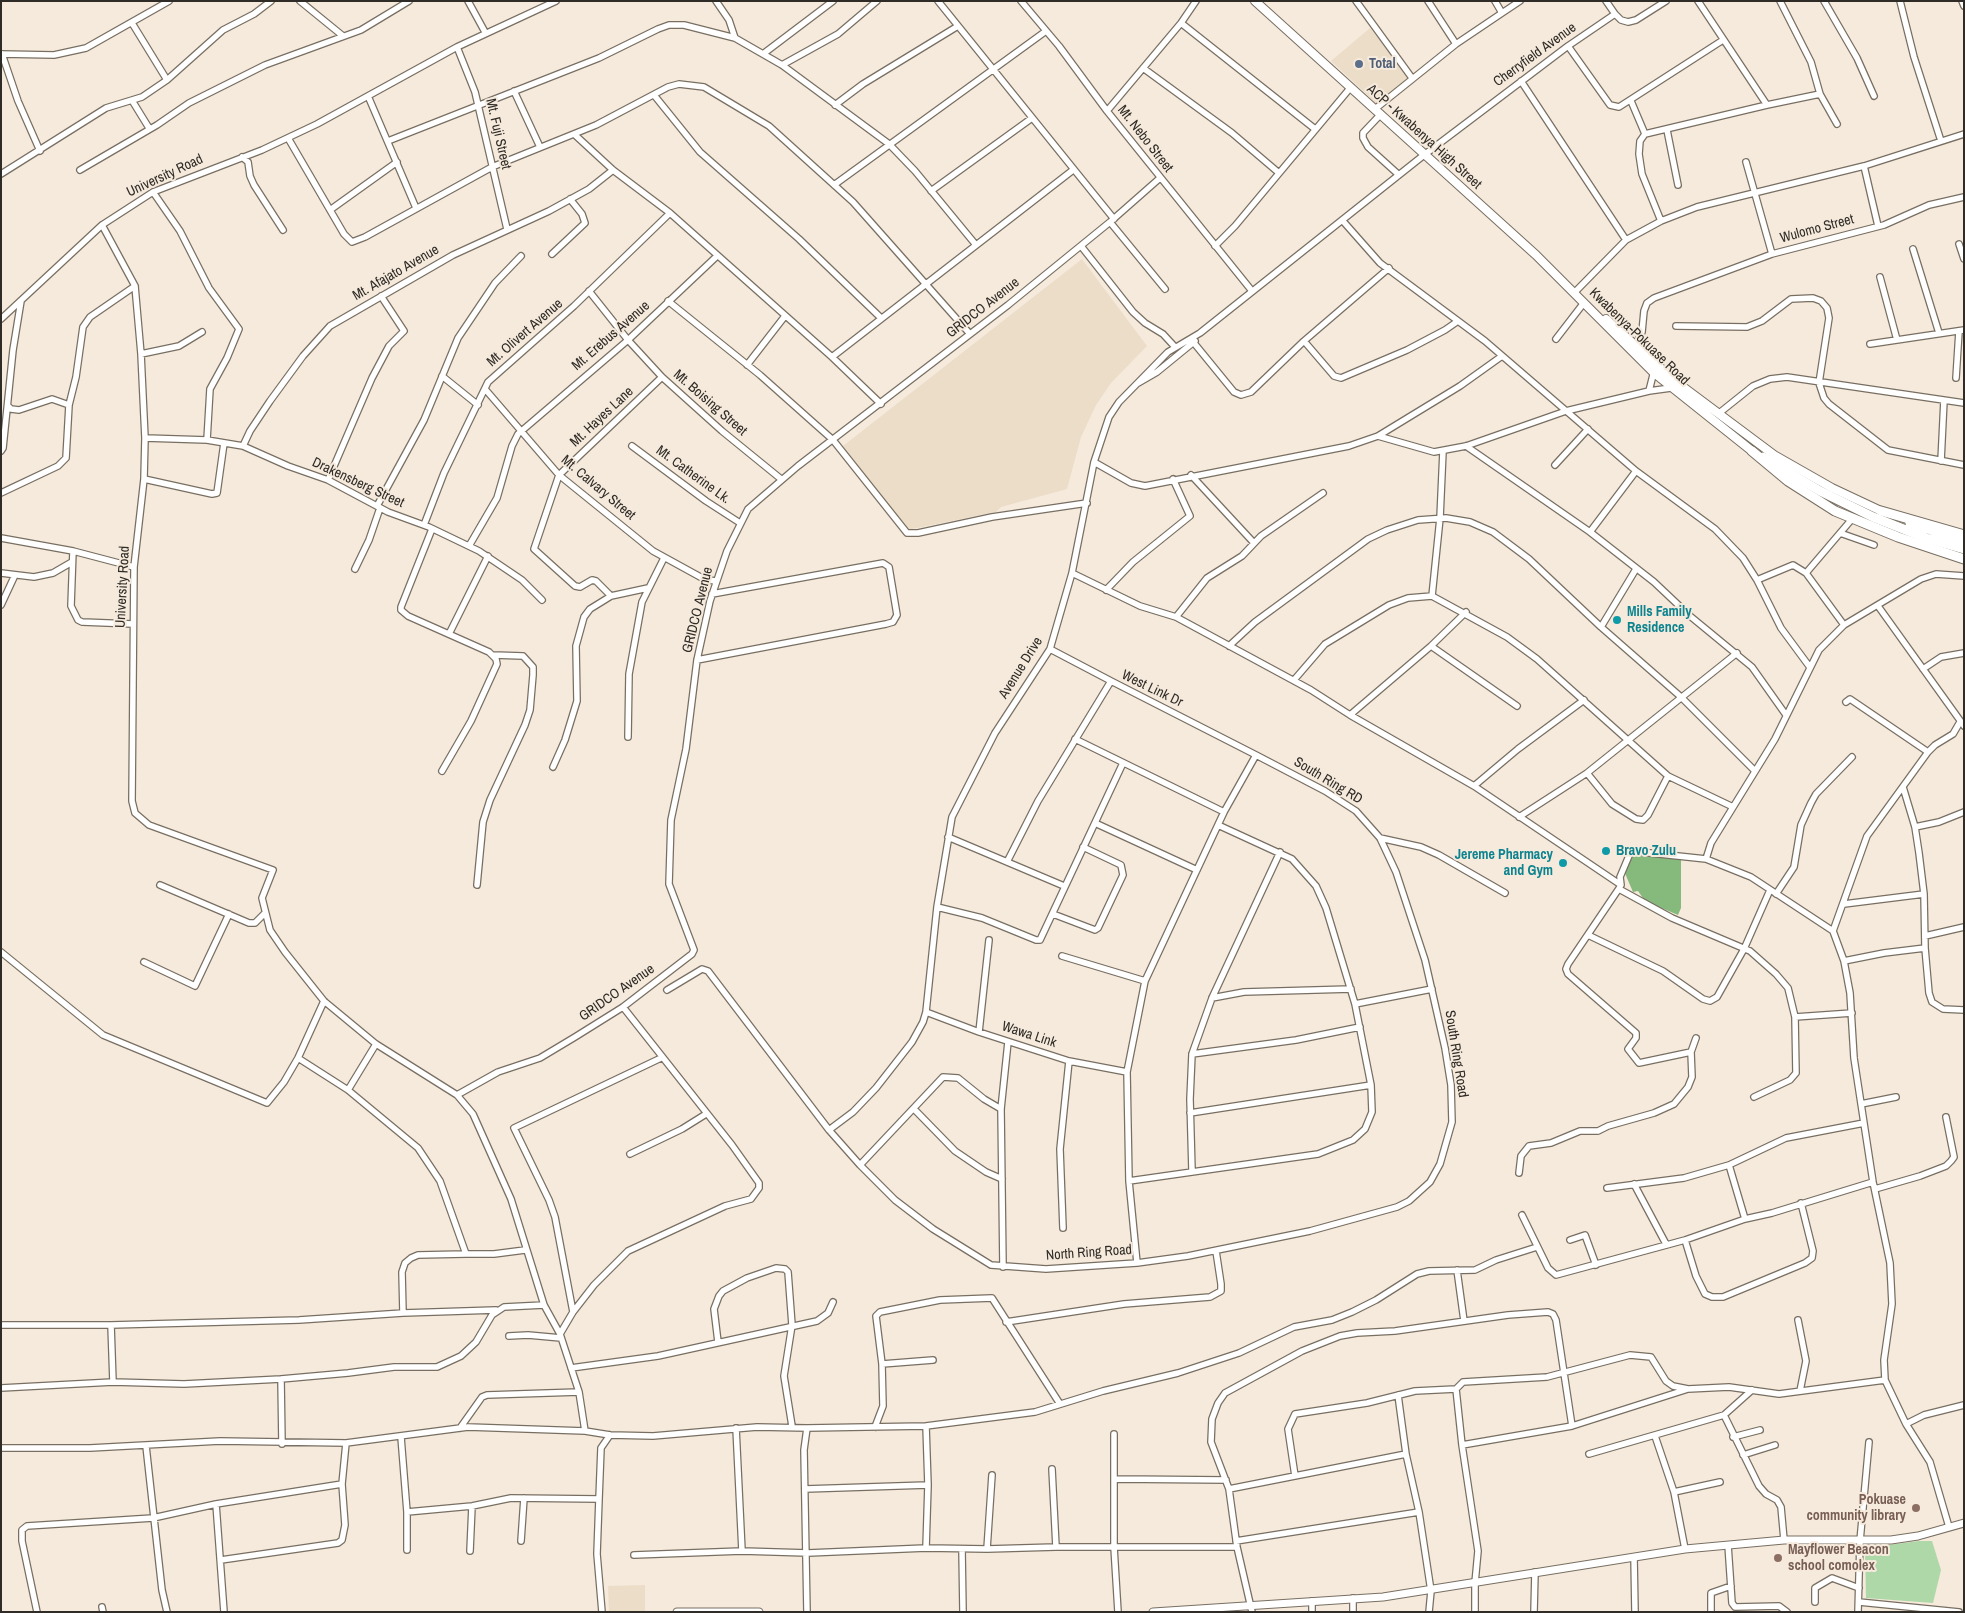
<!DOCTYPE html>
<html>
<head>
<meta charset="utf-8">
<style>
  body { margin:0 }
  #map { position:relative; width:1965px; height:1613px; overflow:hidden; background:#f5eadc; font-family:"Archivo Narrow",sans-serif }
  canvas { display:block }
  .frame { position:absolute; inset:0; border:2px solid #2f2b26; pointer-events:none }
</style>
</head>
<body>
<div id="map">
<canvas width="1965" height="1613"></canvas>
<div class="frame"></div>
</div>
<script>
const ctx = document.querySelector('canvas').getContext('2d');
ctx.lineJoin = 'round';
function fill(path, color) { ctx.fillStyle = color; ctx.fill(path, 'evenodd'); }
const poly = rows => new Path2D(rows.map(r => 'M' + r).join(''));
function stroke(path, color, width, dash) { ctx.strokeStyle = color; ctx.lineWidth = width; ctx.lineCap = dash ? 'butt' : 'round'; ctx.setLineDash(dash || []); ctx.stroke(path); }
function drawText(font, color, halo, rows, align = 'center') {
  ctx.font = font + ' "Archivo Narrow",sans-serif'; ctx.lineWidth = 4; ctx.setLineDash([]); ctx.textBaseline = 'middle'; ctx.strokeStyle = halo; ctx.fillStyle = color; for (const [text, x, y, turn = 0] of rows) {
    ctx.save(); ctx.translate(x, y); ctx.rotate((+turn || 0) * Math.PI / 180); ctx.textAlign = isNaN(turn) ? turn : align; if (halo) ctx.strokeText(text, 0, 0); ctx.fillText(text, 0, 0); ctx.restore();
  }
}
fill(poly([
  [1370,28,1410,77,1376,103,1331,61],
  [1082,259,1147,346,1111,383,1096,405,1081,437,1067,489,1001,507,996,512,907,530,843,446],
  [645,1585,645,1612,609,1612,608,1586]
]), '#ecddc8');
fill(poly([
  [1919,1541,1932,1541,1941,1570,1933,1603,1866,1598,1865,1548]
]), '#afd8a8');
fill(poly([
  [1632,852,1681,859,1681,908,1678,915,1645,901,1638,891,1633,892,1624,871]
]), '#86ba7d');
const minor = poly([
  [300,1,343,36],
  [468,1,485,32],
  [716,1,729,20,735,38],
  [938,1,1114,219],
  [1021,1,1059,46,1107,111,1252,291],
  [1356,1,1412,78],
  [1428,1,1456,44],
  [1606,1,1615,14],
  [1698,1,1767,105,1820,94,1837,124],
  [1780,1,1811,62,1820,94],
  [1824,1,1857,58,1874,96],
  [1900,1,1914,57,1941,141],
  [1962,1,1964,6],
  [1502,13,1520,1],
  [132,23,167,80],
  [1181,23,1315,129],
  [1568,46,1610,105,1619,107,1723,40],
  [457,47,475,92,507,229],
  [1,54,54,55,86,48,169,1],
  [2,54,18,101,40,151],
  [763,54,833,1],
  [782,65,838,34,877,1],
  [1143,68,1232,133,1279,173],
  [1521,81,1626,240],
  [514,91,540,147],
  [654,95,700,152,799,239,881,318],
  [368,96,416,208],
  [1631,101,1645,134,1767,105],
  [133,102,149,128],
  [835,105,863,84,958,26],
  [1375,109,1456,44,1502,13,1495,1],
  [1107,111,1181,23,1196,1],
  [1381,114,1363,133,1363,138,1368,147,1399,175],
  [1667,130,1678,185],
  [574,134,613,170,670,213,832,357,881,404],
  [1645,134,1640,141,1639,154,1642,174,1661,221],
  [288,138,344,234,352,242,365,237,492,167,596,125,668,87,679,84,704,87,769,126,853,202,970,334],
  [388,141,599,58,658,29,669,25,684,25,735,38,782,65,889,144,915,171,976,245],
  [242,157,248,162,250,176,254,185,283,230],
  [1746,162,1772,254],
  [1864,166,1878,226],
  [80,170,157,125,189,103,265,65,361,30,409,1],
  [1,174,106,108,142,97,167,80,223,30,254,14,271,1],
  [834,185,1046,31],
  [931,191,1032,118],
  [153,192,180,231,209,288,239,329,227,358,210,389,207,440],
  [330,210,397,162],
  [1342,220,1380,263,1485,341,1636,471,1715,529,1743,558,1757,580,1781,628,1809,666],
  [1110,222,1165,289],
  [1959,244,1964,259],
  [1081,246,1133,312,1145,323,1163,334,1175,347],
  [1215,246,1235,226,1351,87],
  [1913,249,1939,333],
  [552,254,585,223,582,214,570,199],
  [1880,277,1897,340],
  [589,291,628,340,662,377,722,431,781,479],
  [1574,293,1626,240,1661,221,1697,207,1864,166,1964,134],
  [668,301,760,375,833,440,907,533,918,533,992,517,1087,503],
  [1,319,102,225],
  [1676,326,1747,327,1762,321,1791,299,1813,298,1821,301,1827,308,1829,318,1819,383,1824,398,1829,404,1888,450,1964,465],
  [1556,339,1583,304],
  [1304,341,1334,376,1341,378,1407,350,1445,330,1458,321],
  [1194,343,1234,392,1241,395,1251,392,1304,341,1389,268],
  [1870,344,1964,330],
  [1635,346,1642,332,1644,311,1647,303,1654,298,1772,254,1884,225,1929,205,1964,197],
  [141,354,179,346,202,332],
  [832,357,1073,170],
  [747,365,785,316],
  [442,376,478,405],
  [1956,378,1959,331],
  [1138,383,1157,372,1195,341],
  [485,389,559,475,653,551,704,579,715,581],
  [1649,391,1654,371],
  [8,406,11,409,19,410,52,399,69,405],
  [1718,414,1753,386,1770,379,1787,377,1964,403],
  [1378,436,1434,452,1466,446,1566,411,1649,391,1671,388],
  [145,438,207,440,243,446,288,466,328,480,388,512,429,527,479,551,522,580,542,600],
  [243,446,250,431,270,401,303,356,330,326,453,255,549,211,589,189,613,170],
  [632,446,706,501,740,523],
  [1466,446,1590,532,1654,582,1690,616,1752,667,1786,715],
  [1,451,3,448,13,350,21,301],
  [1941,461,1944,400],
  [1094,462,1131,483,1145,486,1349,446,1378,436,1460,386,1502,356],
  [1555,465,1588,429],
  [1191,475,1254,543],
  [144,479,212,494,217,493,224,443],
  [328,480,372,378,389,346,404,331,381,296],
  [1,493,58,466,66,458,69,405,76,377,83,327,90,317,135,286],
  [377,506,424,420,458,338,495,283,521,256],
  [424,525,444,473,488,382,574,306,670,213],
  [432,529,401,607,401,610,408,616,489,652,496,659,497,664,471,721,442,771],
  [1590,532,1636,471],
  [1840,533,1874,545],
  [1,538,73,551,134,567],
  [469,546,497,498,512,446,518,434,628,340,717,256],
  [73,551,71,606,78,620,82,622,133,624],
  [355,569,369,540,380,508],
  [1,573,34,577,53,573,72,562],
  [1072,573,1140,606,1176,617,1311,690,1350,715,1474,786,1621,885,1620,877,1631,851,1706,859,1751,877,1833,931,1844,961,1850,993,1854,1058,1873,1182,1890,1263,1892,1304,1884,1360,1885,1380,1906,1424,1930,1462,1949,1527],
  [1757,580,1793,565,1806,573],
  [1106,590,1133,562,1190,516,1173,479],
  [611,596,596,581,592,580,580,587,575,586,534,549,559,475,662,377],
  [1432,596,1440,518,1443,451],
  [1,605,15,575],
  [1878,606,1964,726],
  [1176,617,1207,578,1242,556,1261,536,1323,493],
  [1844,625,1806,573,1852,519],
  [1601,627,1636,569],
  [449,634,488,556],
  [1229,646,1255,622,1368,539,1387,530,1418,520,1446,518,1470,522,1493,532,1529,559,1601,627,1681,697,1755,771],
  [1431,646,1517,706],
  [1050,649,1111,681],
  [697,660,886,624,893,622,897,615,889,567,883,563,712,594],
  [1923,669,1941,657,1964,653],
  [1294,680,1325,644,1389,605,1408,598,1432,596,1507,637,1537,659,1668,776,1733,807],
  [1846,702,1850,699,1928,752],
  [1350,715,1431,646,1466,612],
  [628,737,629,674,642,602,664,558],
  [1075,739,1224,812],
  [553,767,565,740,577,701,576,646,584,617,590,609,611,596,648,588],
  [1587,773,1612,804,1636,819,1643,820,1648,815,1668,776],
  [1474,786,1518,749,1584,700],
  [1903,787,1915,827,1919,853,1924,894,1925,948,1929,993,1932,1002,1943,1009,1964,1010],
  [1519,817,1587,773,1737,653],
  [1095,823,1197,870],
  [1915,827,1939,822,1964,812],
  [948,837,1064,886],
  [1380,838,1421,847,1439,855,1505,893],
  [1706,859,1711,843,1775,739,1819,650,1844,625,1921,579,1936,574,1964,576],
  [1007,862,1038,801,1111,681,1256,755,1224,812,1145,981,1127,1072,1129,1181,1137,1263],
  [160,885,249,923,255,923,264,914],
  [477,885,483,822,490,800,525,725,530,710,533,675,533,667,523,656,493,655],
  [1620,887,1568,964,1566,969,1568,974,1636,1033,1636,1038,1628,1049,1639,1063,1691,1052],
  [1619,889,1672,918,1750,951,1776,974,1788,988,1795,1017,1796,1073,1790,1080,1754,1097],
  [1776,894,1794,867,1801,825,1811,803,1816,794,1852,757],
  [1844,904,1924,894],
  [937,907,982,918,1036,940,1040,940,1123,763],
  [1053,914,1095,930,1098,928,1123,875,1121,865,1083,847],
  [1833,931,1867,836,1928,752,1935,745,1953,734,1960,722],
  [1588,935,1663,971,1703,999,1710,1001,1717,997,1744,949,1770,890],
  [1925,936,1964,927],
  [1,952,103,1035,267,1103,284,1082,298,1058,324,1001],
  [1062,956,1145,981],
  [1844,961,1884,953,1925,948],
  [144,962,195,986,229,914],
  [667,990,702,969,708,971,829,1130,860,1165,895,1200,933,1229,991,1265,1046,1269,1137,1263,1188,1256,1310,1231,1397,1207,1409,1201,1430,1182,1440,1164,1452,1122,1451,1085,1445,1048,1425,960,1396,872,1380,838,1356,811,1325,791,1256,755],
  [1212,998,1244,992,1351,989],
  [1355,1004,1432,989],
  [926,1012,979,1032,1069,1061,1127,1072],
  [1795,1017,1852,1013],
  [979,1032,989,940],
  [1192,1054,1296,1040,1360,1027],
  [298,1058,348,1090,418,1148,440,1181,466,1254,494,1254,525,1250],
  [348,1090,376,1044],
  [457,1095,498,1072,540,1058,575,1037,623,1007,692,954,694,950,669,884,671,820,686,749,697,660,710,601,727,551,748,509,798,466,1008,305,1110,222,1160,178],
  [1861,1104,1896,1097],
  [914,1109,955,1151,986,1172,1002,1179],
  [1190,1113,1371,1085],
  [829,1130,853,1112,876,1088,912,1042,923,1022,926,1012,937,907,952,817,995,733,1050,649,1072,573,1094,462,1109,417,1119,402,1168,352,1200,333,1424,155,1568,46,1615,14,1621,20,1628,22,1636,20,1666,1],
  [630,1154,682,1129,706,1114],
  [860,1165,943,1077,958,1078,984,1099,1001,1109],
  [1729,1165,1745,1219],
  [1192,1171,1190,1099,1192,1054,1212,998,1280,852],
  [1519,1173,1521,1156,1529,1146,1551,1143,1580,1131,1598,1131,1608,1126,1654,1113,1674,1104,1688,1087,1692,1077,1691,1052,1696,1038],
  [1129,1181,1318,1154,1353,1140,1365,1129,1372,1112,1371,1085,1355,1004,1326,908,1316,886,1292,859,1218,825],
  [1634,1184,1666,1244],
  [1607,1188,1684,1178,1729,1165,1786,1138,1864,1123],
  [1875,1189,1920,1176,1946,1166,1951,1161,1954,1157,1946,1117],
  [1522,1215,1548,1268,1556,1275,1685,1240,1745,1219,1772,1213,1873,1182],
  [1063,1228,1060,1149,1069,1061],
  [1570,1240,1585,1235,1596,1265],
  [1685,1240,1696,1276,1705,1294,1712,1297,1723,1297,1805,1263,1812,1258,1813,1251,1801,1203],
  [1003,1267,1001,1109,1008,1042],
  [1457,1270,1464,1321],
  [544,1305,511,1199,473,1114,457,1095,376,1044,324,1001,285,952,270,930,262,898,273,870,149,825,135,813,132,801,134,567,144,479,145,438,141,354,135,286,102,225,153,192,262,150,317,124,457,47,556,1],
  [573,1312,594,1285,628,1251,725,1206,751,1199,759,1188,759,1183,732,1145,623,1007],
  [403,1313,402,1272,405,1263,411,1258,418,1255,466,1254],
  [1798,1320,1806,1361,1800,1391],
  [1006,1322,1124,1304,1210,1297,1221,1291,1221,1284,1216,1251],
  [1,1325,111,1325,113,1382],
  [111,1325,299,1320,403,1313,496,1310],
  [509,1336,528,1335,561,1338],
  [718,1342,714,1309,719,1296,723,1291,747,1278,776,1268,785,1269,788,1272,792,1325,784,1376,792,1426],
  [882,1364,933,1360],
  [571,1368,658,1356,817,1321,828,1313,833,1302],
  [1,1388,113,1382,184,1384,281,1379],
  [1398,1395,1406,1454],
  [1724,1415,1759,1486,1766,1494,1777,1500,1781,1507,1784,1540],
  [1906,1424,1924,1415,1964,1405],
  [926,1426,1035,1412,1103,1391,1178,1373,1239,1353,1294,1327,1332,1320,1352,1312,1376,1300,1417,1274,1429,1271,1475,1270,1496,1260,1537,1247],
  [875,1427,883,1406,882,1364,876,1316,880,1312,940,1300,992,1298,1060,1404],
  [460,1428,482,1397,487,1395,579,1392],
  [736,1428,742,1551,808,1553,926,1548,987,1549,1056,1547,1237,1547],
  [807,1428,926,1426,928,1485,926,1548],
  [585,1431,579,1392,560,1334,573,1312,555,1217,549,1200,514,1128,661,1058],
  [1114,1434,1114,1547,1118,1612],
  [1655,1436,1674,1492,1685,1549],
  [401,1437,407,1512,407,1550],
  [1733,1437,1760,1430],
  [282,1444,281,1379,348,1373,394,1367,437,1367,461,1356,476,1342,492,1315,504,1307,544,1305,560,1334],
  [1462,1445,1572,1426],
  [146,1446,162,1590,167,1612],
  [1,1448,90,1448,220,1441,346,1443,468,1427,585,1431,610,1435,653,1436,757,1427,807,1428,804,1450,807,1612],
  [1589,1454,1724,1415,1752,1390],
  [1743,1455,1775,1445],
  [1052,1469,1056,1547],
  [1295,1476,1288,1429,1295,1414,1367,1403,1415,1391,1456,1389],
  [1115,1479,1226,1480],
  [805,1489,928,1485],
  [1229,1489,1406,1454,1419,1512,1431,1591,1429,1612],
  [1674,1492,1720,1482],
  [599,1499,601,1448,610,1435],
  [216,1504,224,1612],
  [407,1512,472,1506,511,1498,599,1499,597,1554,602,1612],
  [521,1541,524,1498],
  [1236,1541,1419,1512],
  [1728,1545,1732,1603,1735,1607,1779,1606,1787,1612],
  [962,1549,963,1612],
  [987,1549,992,1475],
  [470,1551,472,1506],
  [634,1555,742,1551],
  [1634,1557,1635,1612],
  [221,1560,338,1543,342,1540,345,1525,342,1484,346,1443],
  [1815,1602,1815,1588,1832,1578,1859,1588],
  [1859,1602,1959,1612],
  [102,1607,103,1612],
  [37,1612,22,1541,22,1530,27,1526,153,1518,216,1504,342,1484],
  [1252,1612,1237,1547,1229,1489,1211,1442,1212,1419,1218,1403,1225,1393,1302,1351,1340,1336,1357,1333,1395,1331,1508,1315,1548,1312,1553,1314,1556,1320,1572,1426,1688,1389],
  [1312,1612,1312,1601],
  [1353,1612,1353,1598],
  [1475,1612,1475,1583,1478,1551,1462,1445,1456,1389,1463,1382,1547,1377,1630,1355,1651,1357,1666,1381,1673,1386,1688,1389,1729,1387,1779,1394,1885,1380],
  [1534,1612,1535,1572],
  [1711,1612,1711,1593,1731,1586],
  [1858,1612,1860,1541,1869,1442]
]);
const tertiary = poly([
  [677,1612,759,1612],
  [1153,1612,1383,1597,1685,1549,1784,1540,1891,1540,1918,1536,1964,1523]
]);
const secondary = poly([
  [1255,1,1536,255,1653,372,1752,451],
  [1606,319,1675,381,1774,455,1832,488,1881,511]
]);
const primary = poly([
  [1763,457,1820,491,1873,517,1926,538,1964,549],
  [1910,523,1964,541]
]);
const trunk = poly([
  [1752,451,1788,481,1835,511,1898,537,1964,559],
  [1881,511,1964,535]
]);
stroke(minor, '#786f62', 8);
stroke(tertiary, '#786f62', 9);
stroke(secondary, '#786f62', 10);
stroke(primary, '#786f62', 11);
stroke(trunk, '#786f62', 11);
stroke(minor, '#fff', 5.5);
stroke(tertiary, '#fff', 7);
stroke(secondary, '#fff', 8);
stroke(primary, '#fff', 9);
stroke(trunk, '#fff', 9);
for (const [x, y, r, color] of [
  [1359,64,5,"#5c6f8a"],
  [1617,620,5,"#0f9aa8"],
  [1606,851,5,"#0f9aa8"],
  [1563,863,5,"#0f9aa8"],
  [1916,1508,5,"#8d6e63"],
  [1778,1558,5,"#8d6e63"]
]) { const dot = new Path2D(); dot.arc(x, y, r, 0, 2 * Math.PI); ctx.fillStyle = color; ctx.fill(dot); stroke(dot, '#f5eadc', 2); }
drawText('14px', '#2f2b26', '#f5eadc', [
  ["Cherryfield Avenue",1535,55,-36],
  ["Mt. Fuji Street",498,134,77],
  ["ACP - Kwabenya High Street",1424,137,42],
  ["Mt. Nebo Street",1145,139,52],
  ["University Road",165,176,-25],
  ["Wulomo Street",1817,229,-15],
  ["Mt. Afajato Avenue",396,273,-30],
  ["GRIDCO Avenue",983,308,-38],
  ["Mt. Olivert Avenue",525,333,-41],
  ["Mt. Erebus Avenue",611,336,-41],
  ["Kwabenya-Pokuase Road",1639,337,44],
  ["Mt. Boising Street",710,403,41],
  ["Mt. Hayes Lane",602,417,-43],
  ["Mt. Catherine Lk.",693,475,36],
  ["Drakensberg Street",358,483,25],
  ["Mt. Calvary Street",598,488,40],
  ["University Road",123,587,-87],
  ["GRIDCO Avenue",698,610,-76],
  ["Avenue Drive",1021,668,-58],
  ["West Link Dr",1152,689,26],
  ["South Ring RD",1328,781,31],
  ["GRIDCO Avenue",617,993,-35],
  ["Wawa Link",1029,1035,18],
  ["South Ring Road",1456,1054,81],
  ["North Ring Road",1089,1253,-4]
]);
drawText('bold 14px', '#4e5e75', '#f5eadc', [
  ["Total",1369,64]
], 'left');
drawText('bold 14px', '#0d838f', '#f5eadc', [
  ["Mills Family",1627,612],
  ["Residence",1627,628],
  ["Bravo Zulu",1616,851],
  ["Jereme Pharmacy",1553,855,"right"],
  ["and Gym",1553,871,"right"]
], 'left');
drawText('bold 14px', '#785e54', '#f5eadc', [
  ["Pokuase",1906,1500],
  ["community library",1906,1516],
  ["Mayflower Beacon",1788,1550,"left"],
  ["school comolex",1788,1566,"left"]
], 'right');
</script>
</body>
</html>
